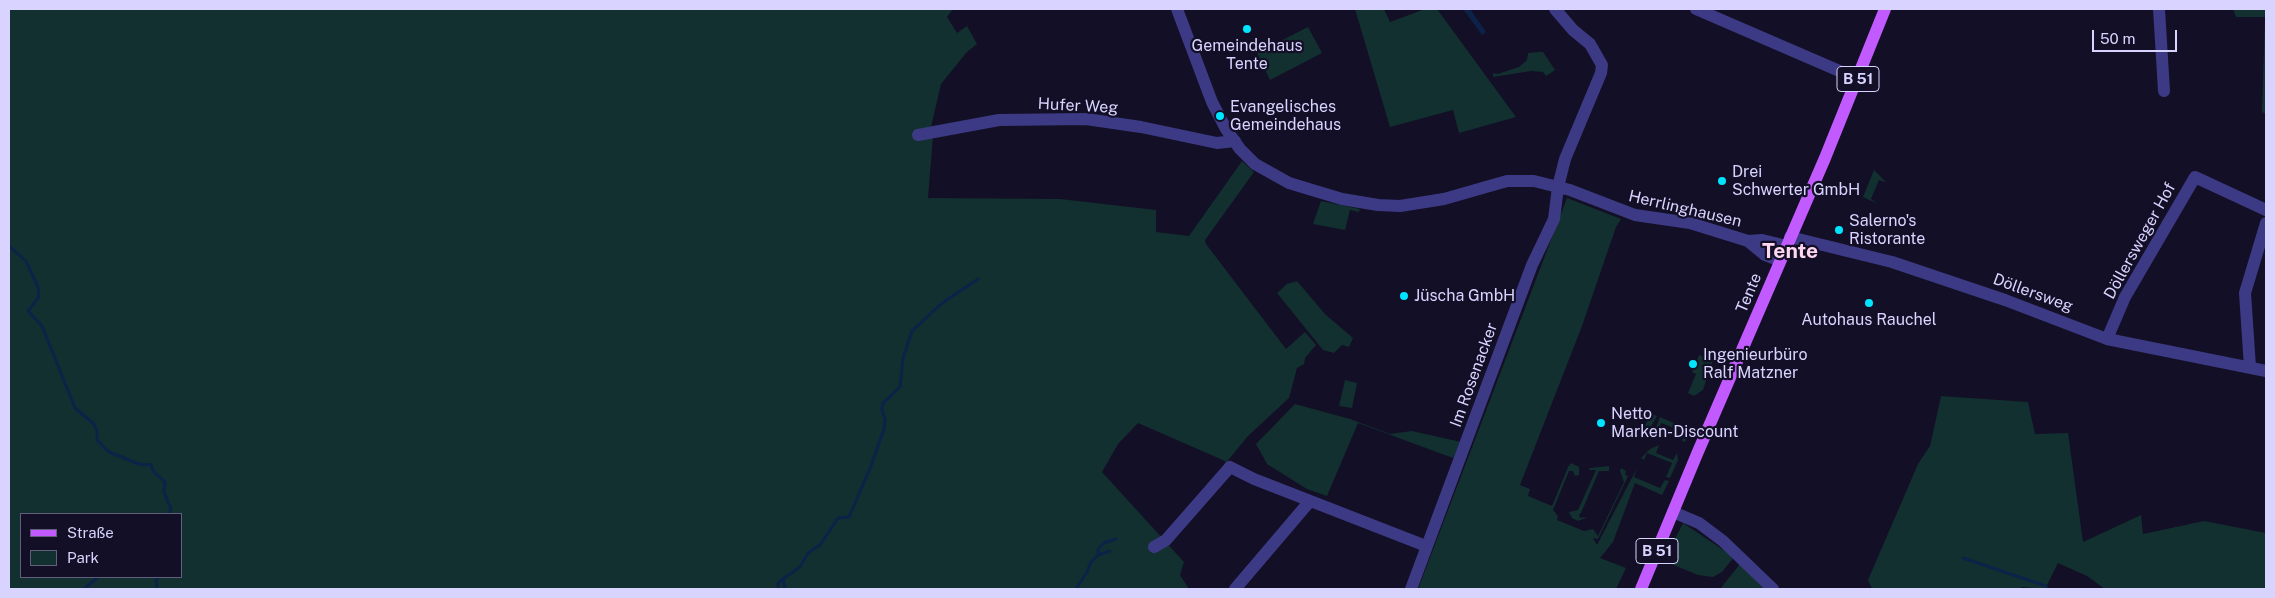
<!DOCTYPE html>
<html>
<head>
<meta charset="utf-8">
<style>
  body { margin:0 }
  #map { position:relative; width:2275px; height:598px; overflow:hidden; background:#130f26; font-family:"Public Sans",sans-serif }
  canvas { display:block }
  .frame { position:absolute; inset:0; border:10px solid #d9d4ff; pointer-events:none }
  .legend { position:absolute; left:20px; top:513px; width:162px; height:65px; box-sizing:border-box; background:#130f26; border:1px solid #625e7d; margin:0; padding:6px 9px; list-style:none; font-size:15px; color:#d9d4ff }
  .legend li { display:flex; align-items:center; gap:10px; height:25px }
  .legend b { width:25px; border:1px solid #625e7d }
  .scale { position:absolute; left:2092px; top:30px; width:85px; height:22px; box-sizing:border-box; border:2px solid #d9d4ff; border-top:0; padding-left:6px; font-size:15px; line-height:18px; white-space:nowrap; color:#d9d4ff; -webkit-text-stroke:4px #130f26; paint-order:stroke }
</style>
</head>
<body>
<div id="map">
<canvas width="2275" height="598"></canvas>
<div class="frame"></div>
<ul class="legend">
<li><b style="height:6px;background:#c25bff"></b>Straße</li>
<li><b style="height:14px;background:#12302f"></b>Park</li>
</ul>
<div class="scale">50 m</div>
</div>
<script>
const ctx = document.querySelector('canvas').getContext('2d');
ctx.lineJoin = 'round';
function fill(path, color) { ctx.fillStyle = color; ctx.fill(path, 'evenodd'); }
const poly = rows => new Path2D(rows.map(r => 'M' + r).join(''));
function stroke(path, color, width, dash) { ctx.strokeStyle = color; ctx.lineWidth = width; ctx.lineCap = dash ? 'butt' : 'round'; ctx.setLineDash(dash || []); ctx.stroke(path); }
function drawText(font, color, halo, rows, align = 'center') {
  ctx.font = font + ' "Public Sans",sans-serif'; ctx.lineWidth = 4.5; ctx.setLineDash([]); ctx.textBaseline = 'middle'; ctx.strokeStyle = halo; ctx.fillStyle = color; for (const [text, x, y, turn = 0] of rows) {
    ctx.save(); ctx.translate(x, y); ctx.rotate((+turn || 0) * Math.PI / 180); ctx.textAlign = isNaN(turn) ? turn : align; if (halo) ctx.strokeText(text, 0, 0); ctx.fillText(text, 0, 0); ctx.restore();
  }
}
fill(poly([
  [9,9,953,9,947,17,957,33,967,26,977,44,967,52,941,84,931,127,933,136,928,198,1060,199,1156,210,1156,232,1189,236,1242,161,1254,172,1205,240,1206,244,1286,349,1305,332,1316,345,1305,358,1304,364,1297,368,1289,398,1248,436,1225,464,1225,461,1138,423,1118,444,1102,472,1184,562,1180,575,1189,589,9,589],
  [21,514,181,514,181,577,21,577],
  [1355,9,1384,9,1390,22,1425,9,1437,9,1516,117,1459,133,1453,110,1390,127],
  [2233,9,2266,9,2266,114,2262,112,2265,17,2236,17],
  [1308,27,1322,53,1270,80,1257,53],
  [1539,52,1543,52,1555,70,1546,76,1543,72,1531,71,1493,77,1493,73,1498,74,1519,67,1527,60,1528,53],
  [1874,170,1885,181,1884,182,1879,180,1871,199,1878,204,1863,197],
  [1567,198,1621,219,1616,227,1582,326,1520,485,1530,489,1528,496,1552,506,1568,467,1571,463,1579,467,1579,475,1575,476,1573,471,1569,471,1553,510,1558,516,1557,520,1584,531,1593,529,1598,536,1624,482,1620,471,1621,468,1626,471,1625,475,1628,476,1598,539,1593,538,1597,545,1637,468,1634,477,1660,488,1665,480,1669,481,1662,495,1635,483,1613,542,1600,558,1626,568,1616,589,1418,589],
  [1321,201,1360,209,1359,212,1350,210,1345,230,1313,224],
  [1297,281,1325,314,1353,338,1349,347,1342,345,1334,353,1323,350,1277,293,1287,284],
  [1699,355,1713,360,1703,390,1694,396,1688,393,1696,374,1692,372],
  [1345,380,1357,383,1352,408,1339,406],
  [1941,396,2028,402,2035,434,2068,433,2083,542,2141,515,2143,534,2204,521,2266,533,2266,589,2105,589,2087,576,2058,563,2045,589,2022,587,2020,589,1872,589,1868,580,1918,464,1930,446],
  [1295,404,1350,419,1390,434,1412,431,1461,442,1453,458,1358,423,1327,496,1307,489,1267,464,1256,444],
  [1642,409,1657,416,1643,440,1649,428,1645,426,1648,419,1642,416,1644,413,1640,412],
  [1660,417,1690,430,1685,442,1682,441,1685,432,1661,423,1658,432,1655,430],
  [1659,445,1656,453,1673,460,1677,453,1678,460,1670,478,1666,477,1672,463,1647,453,1644,460,1641,458,1650,449],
  [1609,466,1609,471,1599,471,1581,513,1579,514,1580,518,1588,517,1578,521,1572,518,1569,512,1578,510,1596,470,1589,470,1590,468],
  [1683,523,1734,557,1722,572,1713,577,1698,575,1664,561],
  [1740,564,1766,589,1720,589]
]), '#12302f');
fill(poly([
  [1463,9,1470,9,1486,32,1482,35]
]), '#0c2248');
stroke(poly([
  [9,246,26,261,38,287,39,297,28,311,42,326,75,408,93,423,97,430,97,440,109,452,139,464,151,465,153,471,165,482,164,492,171,509,169,514],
  [1098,554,1098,549,1104,543,1116,539],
  [1963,558,2046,586,2047,589],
  [84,589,98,577],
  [157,589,156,580,159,577],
  [778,589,778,583,783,579],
  [785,589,783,579,800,567,808,553,820,545,838,518,849,517,871,466,884,429,885,420,882,409,883,403,900,387,903,358,912,331,941,304,978,279],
  [1076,589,1087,572,1091,562,1098,555,1110,551]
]), '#0c2248', 3);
stroke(poly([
  [1177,9,1212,102,1226,129,1240,149,1255,164,1289,183,1342,199,1378,205,1400,206,1444,199,1507,181,1534,181,1570,190,1635,215,1690,223,1748,241,1762,240,1787,246],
  [1696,9,1858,79],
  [2159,9,2164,91],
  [918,135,999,120,1086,119,1141,127,1217,143,1235,141],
  [1790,237,1892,262,2005,300,2107,339,2266,371],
  [1748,241,1765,255,1780,261],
  [2107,339,2125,297,2195,177,2266,210],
  [2250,367,2245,293,2266,223],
  [1673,512,1699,523,1723,541,1773,589],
  [1154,547,1166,540,1230,467,1254,479,1426,546],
  [1235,589,1310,501],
  [1411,589,1532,265,1554,219,1558,187,1565,159,1601,73,1602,65,1590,44,1573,30,1555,9]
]), '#3d3a85', 12);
stroke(poly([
  [1641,589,1697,454,1825,158,1885,9]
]), '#c25bff', 12);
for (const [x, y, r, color] of [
  [1247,29,5,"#00e5ff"],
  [1220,116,5,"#00e5ff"],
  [1722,181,5,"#00e5ff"],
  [1839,230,5,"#00e5ff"],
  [1404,296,5,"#00e5ff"],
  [1869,303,5,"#00e5ff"],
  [1693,364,5,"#00e5ff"],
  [1601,423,5,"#00e5ff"]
]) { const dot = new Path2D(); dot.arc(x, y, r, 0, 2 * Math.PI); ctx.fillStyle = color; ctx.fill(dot); stroke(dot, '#130f26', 2); }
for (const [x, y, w] of [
  [1858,79,42],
  [1657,551,42]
]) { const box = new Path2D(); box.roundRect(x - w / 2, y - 12.5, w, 25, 4); ctx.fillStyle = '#130f26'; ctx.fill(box); stroke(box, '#d9d4ff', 1); }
drawText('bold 15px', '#d9d4ff', null, [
  ["B 51",1858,79],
  ["B 51",1657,551]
]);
drawText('16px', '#d9d4ff', '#130f26', [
  ["Gemeindehaus",1247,46,"center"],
  ["Tente",1247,64,"center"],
  ["Evangelisches",1230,107],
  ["Gemeindehaus",1230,125],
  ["Drei",1732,172],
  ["Schwerter GmbH",1732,190],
  ["Salerno's",1849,221],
  ["Ristorante",1849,239],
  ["Jüscha GmbH",1414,296],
  ["Autohaus Rauchel",1869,320,"center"],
  ["Ingenieurbüro",1703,355],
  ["Ralf Matzner",1703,373],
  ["Netto",1611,414],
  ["Marken-Discount",1611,432]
], 'left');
drawText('16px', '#d9d4ff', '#130f26', [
  ["Hufer Weg",1078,106,3],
  ["Herrlinghausen",1685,209,13],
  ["Döllersweger Hof",2140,241,-61],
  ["Tente",1749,293,-67],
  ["Döllersweg",2033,293,20],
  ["Im Rosenacker",1474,375,-70]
]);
drawText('bold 21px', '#ffd6f0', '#130f26', [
  ["Tente",1790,252]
]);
</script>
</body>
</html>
